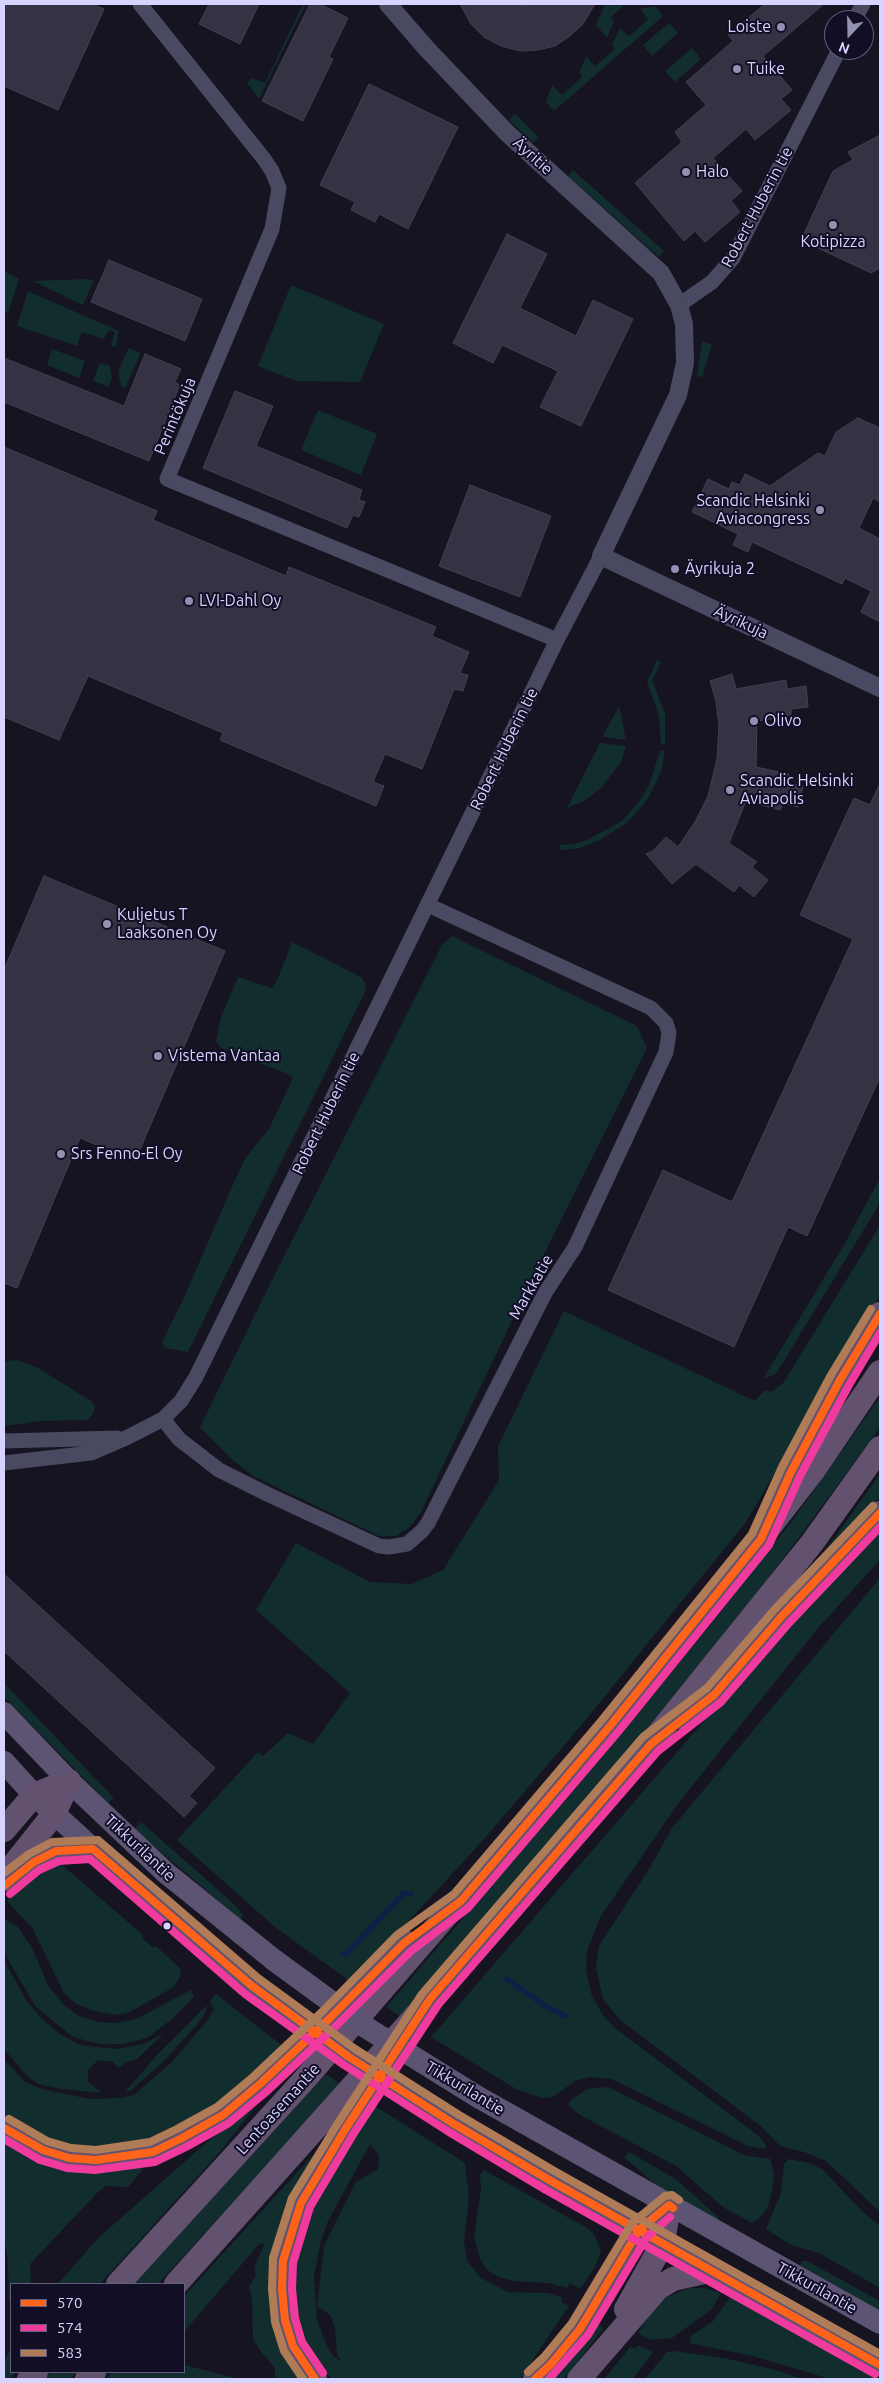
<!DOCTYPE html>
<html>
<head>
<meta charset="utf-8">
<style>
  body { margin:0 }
  #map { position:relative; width:884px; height:2383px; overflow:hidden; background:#161420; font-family:Ubuntu,sans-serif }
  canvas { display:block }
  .frame { position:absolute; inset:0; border:5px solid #d7d4ff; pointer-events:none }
  .legend { position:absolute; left:10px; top:2283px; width:175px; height:90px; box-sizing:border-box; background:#120e26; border:1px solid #615d7d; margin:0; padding:6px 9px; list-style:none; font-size:15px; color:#d7d4ff }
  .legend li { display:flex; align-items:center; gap:10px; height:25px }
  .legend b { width:25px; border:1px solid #615d7d }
  .north { position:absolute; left:824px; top:10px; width:50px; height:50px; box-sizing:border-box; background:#120e26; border:1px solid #615d7d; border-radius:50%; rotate:201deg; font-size:14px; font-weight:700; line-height:20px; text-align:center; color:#d7d4ff }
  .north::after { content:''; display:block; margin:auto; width:18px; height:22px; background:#9391b1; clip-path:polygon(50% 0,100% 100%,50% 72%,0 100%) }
</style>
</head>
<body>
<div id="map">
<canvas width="884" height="2383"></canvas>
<div class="frame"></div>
<ul class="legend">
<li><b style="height:6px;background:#ff6319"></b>570</li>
<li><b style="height:6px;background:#f13a9d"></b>574</li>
<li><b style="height:6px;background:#b07c57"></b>583</li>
</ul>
<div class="north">N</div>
</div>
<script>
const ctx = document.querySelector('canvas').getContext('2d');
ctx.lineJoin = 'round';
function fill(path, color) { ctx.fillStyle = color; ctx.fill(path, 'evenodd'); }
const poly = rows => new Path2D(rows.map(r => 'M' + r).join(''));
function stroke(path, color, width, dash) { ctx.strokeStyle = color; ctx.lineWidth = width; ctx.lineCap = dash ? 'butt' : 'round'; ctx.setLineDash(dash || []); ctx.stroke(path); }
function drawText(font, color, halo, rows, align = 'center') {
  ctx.font = font + ' Ubuntu,sans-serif'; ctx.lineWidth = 4; ctx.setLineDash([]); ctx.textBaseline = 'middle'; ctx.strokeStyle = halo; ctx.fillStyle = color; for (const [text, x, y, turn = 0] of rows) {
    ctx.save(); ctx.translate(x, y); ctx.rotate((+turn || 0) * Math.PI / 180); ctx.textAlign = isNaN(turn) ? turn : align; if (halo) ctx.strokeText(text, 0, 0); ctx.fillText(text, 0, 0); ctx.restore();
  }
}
fill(poly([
  [303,4,306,4,259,99,247,83,252,78,265,83],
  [605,4,625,4,611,17,614,21,607,38,596,25],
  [655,6,663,16,554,111,546,102,552,85,562,95,582,77,579,73,586,56,595,66,615,49,612,45,620,28,629,37,648,19,640,9],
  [669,23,678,33,652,56,643,45],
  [692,48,701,59,675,82,665,71],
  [515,114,539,137,533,143,509,120],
  [573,170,664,251,659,257,568,176],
  [4,271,19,279,8,313,4,312],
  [87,279,94,280,83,305,33,281],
  [291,285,384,324,360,382,296,381,258,366],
  [28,291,119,331,115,347,111,346,115,332,109,330,104,339,82,332,77,346,17,326],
  [702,342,712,344,702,378,697,375],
  [129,348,141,353,125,388,121,386,118,371],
  [52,349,85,361,79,378,47,365],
  [100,363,110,366,112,378,109,387,93,381],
  [318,410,377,434,361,475,301,450],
  [657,660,661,662,652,680,665,714,665,744,661,744,659,716,647,682],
  [619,706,626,740,603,737,605,732],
  [600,743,626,746,621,762,601,788,584,801,567,808],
  [660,751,665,751,661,772,649,797,638,811,625,824,600,840,580,848,560,850,560,845,575,844,589,839,622,821,641,799,649,785],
  [452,936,637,1026,647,1048,537,1268,421,1512,410,1527,396,1536,379,1536,253,1476,229,1457,200,1427,270,1284,442,945],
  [292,942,361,977,365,983,366,990,188,1352,166,1348,162,1343,163,1340,186,1293,238,1173,246,1157,269,1129,293,1078,283,1072,221,1048,216,1041,221,1017,238,977,272,988,277,981],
  [880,1178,880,1203,776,1374,763,1379,845,1243],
  [880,1225,880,1295,746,1522,584,1722,485,1838,352,1983,275,1927,177,1840,258,1752,263,1756,288,1733,313,1744,350,1693,256,1610,296,1543,370,1582,412,1584,443,1570,499,1480,498,1446,564,1311,755,1401,764,1391,773,1391,784,1382],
  [18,1360,38,1368,91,1401,95,1406,93,1414,87,1420,41,1421,4,1426,4,1364,6,1361],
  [880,1397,880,1428,728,1633,401,2017,386,2007,575,1789,716,1618,792,1521],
  [880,1474,880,1497,814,1566],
  [880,1525,880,1560,818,1628,677,1805,601,1916,587,1951,586,1970,592,1996,603,2015,615,2028,759,2136,766,2145,765,2149,748,2146,612,2079,590,2077,575,2081,553,2097,542,2098,527,2093,516,2089,431,2037,806,1603],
  [880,1578,880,2212,826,2161,804,2152,780,2146,762,2127,620,2020,603,1999,596,1968,599,1946,649,1869,672,1828],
  [4,1683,114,1798,108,1803,4,1697],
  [141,1822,233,1903,243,1915,240,1919,134,1829],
  [61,1864,144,1936,142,1938,153,1948,156,1946,181,1969,180,1976,174,1987,130,2012,116,2015,90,2010,75,2003,64,1993,33,1929,7,1901,26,1879,46,1868],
  [4,1919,18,1927,32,1948,48,1985,64,2005,79,2016,99,2022,115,2023,136,2019,191,1990,194,1997,172,2019,147,2038,123,2044,99,2044,73,2037,36,2007,4,1953],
  [4,1960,26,2000,42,2019,60,2034,80,2045,116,2049,144,2044,164,2033,136,2060,126,2062,118,2068,113,2062,98,2060,88,2070,88,2082,102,2093,61,2089,38,2084,27,2076,4,2049],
  [216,1994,285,2048,214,2111,157,2141,112,2153,66,2149,31,2135,4,2116,4,2059,25,2082,42,2089,90,2099,118,2098,134,2095,171,2063,207,2021,214,2009,210,2001],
  [207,2005,205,2013,196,2026,161,2064,130,2091,125,2092,156,2056],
  [326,2074,341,2084,158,2284,134,2284],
  [273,2084,219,2153,100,2284,58,2284,97,2239],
  [608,2087,744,2155,770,2159,774,2174,772,2191,768,2207,761,2217,752,2223,723,2207,676,2166,580,2115,568,2105,571,2100,587,2089],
  [375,2106,465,2163,469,2197,464,2241,467,2261,481,2278,508,2292,548,2293,557,2296,562,2297,561,2302,569,2306,520,2379,332,2379,320,2368,302,2339,295,2310,292,2282,295,2251,313,2204,339,2159],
  [370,2144,379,2155,378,2169,356,2182,324,2246,317,2306,330,2315,335,2328,337,2355,342,2362,333,2356,327,2346,317,2320,314,2275,321,2240,328,2221],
  [4,2140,28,2155,61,2165,139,2165,143,2169,128,2187,106,2186,98,2192,30,2264,31,2284,11,2284,11,2303,9,2301,8,2261,4,2236],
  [629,2152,676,2179,718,2217,718,2220,654,2183,624,2157],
  [312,2156,317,2157,276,2264,307,2379,275,2379,275,2368,262,2353,253,2339,252,2298,249,2287,256,2275,254,2267,265,2244,260,2243,184,2332,184,2296],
  [789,2159,809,2163,822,2169,863,2212,880,2226,880,2288,819,2253,791,2245,766,2229,781,2193,784,2164],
  [484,2170,587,2228,594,2234,601,2251,595,2267,580,2289,570,2283,567,2288,548,2283,514,2281,499,2277,487,2270,480,2259,474,2236,481,2188,480,2175],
  [802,2261,807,2261,880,2301,880,2311,800,2265],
  [689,2288,705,2288,721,2293,712,2309,672,2338,650,2340,638,2333,653,2309,667,2297],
  [731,2296,748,2305,880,2379,830,2379,753,2356,689,2343,691,2336,713,2321],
  [596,2323,604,2328,568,2374,563,2379,549,2379],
  [638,2345,653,2352,633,2379,604,2379,631,2346,635,2349],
  [11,2349,11,2372,16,2372,9,2379,4,2379,4,2361],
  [675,2351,728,2359,776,2370,802,2379,778,2379,773,2377,773,2379,645,2379,667,2352],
  [184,2365,240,2379,106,2379,113,2372,184,2372],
  [51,2372,77,2372,70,2379,44,2379]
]), '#122d2d');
stroke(poly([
  [343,1953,346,1954,404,1893,411,1894],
  [507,1979,547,2007,566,2016]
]), '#0b2246', 5.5);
const building = poly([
  [4,4,92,4,104,9,58,110,4,86,4,4],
  [209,4,259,4,240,44,199,24,209,4],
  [310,4,320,4,348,18,329,57,333,59,303,121,262,101,310,4],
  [460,4,515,4,523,6,535,4,595,4,583,24,570,36,555,46,538,50,520,51,501,46,484,37,471,24,460,4],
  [765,4,824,4,763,56,792,90,781,99,791,110,755,140,746,129,713,158,742,191,731,201,740,212,705,242,695,231,684,241,635,183,682,142,675,132,706,105,686,82,733,41,728,35,765,4],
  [369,84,458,127,408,229,379,214,375,222,351,210,355,202,320,185,369,84],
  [880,135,880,268,871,273,801,240,833,171,853,160,848,152,880,135],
  [507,234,547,254,520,308,576,336,593,300,633,319,581,426,540,407,558,371,502,345,493,363,453,343,507,234],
  [109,260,202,299,185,341,91,302,109,260],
  [145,354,181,369,175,382,180,385,149,461,4,402,4,358,124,406,145,354],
  [235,391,273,406,256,446,362,490,359,500,365,502,359,517,353,515,347,528,203,468,235,391],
  [858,418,880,428,880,502,873,498,859,528,880,539,880,622,861,612,871,591,845,578,842,584,752,542,748,552,733,545,738,534,692,512,708,479,729,489,732,482,740,485,745,474,770,486,818,453,825,456,836,432,858,418],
  [4,447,157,511,153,520,286,576,289,567,436,627,432,636,469,652,460,673,468,675,463,691,454,689,422,769,385,754,373,782,384,786,376,806,220,740,223,733,88,676,59,740,4,717,4,447],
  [470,485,551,516,520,597,439,566,470,485],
  [732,674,736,689,786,680,787,689,806,686,808,707,791,709,791,716,757,721,756,767,789,774,787,782,803,787,798,807,783,803,780,810,746,801,729,843,757,862,752,867,768,880,754,897,739,885,734,892,696,864,672,884,646,854,653,851,666,837,678,847,695,822,708,796,717,759,719,726,716,701,710,681,732,674],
  [880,783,880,1077,807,1236,788,1227,734,1347,608,1290,663,1170,732,1202,853,939,800,915,854,798,870,805,880,783],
  [44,876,225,951,135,1161,80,1138,17,1288,4,1283,4,970,44,876],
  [4,1574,215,1768,189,1796,197,1803,184,1817,4,1651,4,1574]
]);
fill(building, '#343243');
stroke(building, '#423f55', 1);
stroke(poly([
  [140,4,264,159,272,171,279,188,272,229,167,479,557,640],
  [854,20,863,4],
  [679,305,712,282,733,258,839,50],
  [163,1419,179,1439,219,1470,267,1494,379,1546,389,1547,407,1544,422,1531,428,1523,545,1293,575,1247,666,1052,669,1033,666,1023,651,1008,428,905],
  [4,1441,117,1438],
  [4,1463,91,1453,128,1437,163,1419,181,1401,196,1377,557,640,601,556]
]), '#494961', 15);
stroke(poly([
  [388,4,426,48,507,133,661,273,679,305,684,324,685,363,678,395,601,556,880,688]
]), '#494961', 18);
stroke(poly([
  [4,1713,69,1781,166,1873,274,1960],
  [4,1762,34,1795,93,1849,252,1986],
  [478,2097,880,2323],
  [454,2124,880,2365]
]), '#5d5372', 22);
stroke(poly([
  [777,1503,791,1472,840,1380,880,1314],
  [684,1718,714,1695,782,1616,880,1513],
  [4,1830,34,1795,69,1781],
  [4,1877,54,1814,69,1781],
  [11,1880,34,1862,56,1851,93,1849],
  [4,2128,43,2150,69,2158,96,2160,153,2152,223,2115,260,2084,330,2018,405,1942],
  [118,2284,305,2079,610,1726,688,1632,813,1471,880,1372],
  [176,2284,496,1926,614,1789,812,1543,880,1448],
  [626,2309,663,2243,669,2205],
  [29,2379,36,2372],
  [87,2379,94,2372],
  [315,2379,293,2346,285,2320,282,2289,283,2261,301,2203,319,2171,388,2066],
  [535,2379,551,2364,580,2329,639,2230,669,2205],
  [579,2379,658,2288,673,2279,713,2270]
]), '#62526f', 24);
stroke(poly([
  [274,1960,367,2028,478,2097],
  [252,1986,349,2057,454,2124]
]), '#5d5372', 22);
stroke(poly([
  [4,1886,34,1862,56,1851,93,1849,252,1986,349,2057,454,2124,551,2181,880,2365],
  [4,2128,43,2150,69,2158,96,2160,153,2152,182,2138,223,2115,260,2084,330,2018,404,1943,461,1901,610,1726,761,1539,791,1472,840,1380,880,1314],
  [315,2379,293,2346,285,2320,282,2289,283,2261,301,2203,346,2128,430,1999,651,1744,714,1695,782,1616,880,1513],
  [535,2379,551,2364,580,2329,639,2230,669,2205,673,2208]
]), '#ff6319', 8);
stroke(poly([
  [10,1894,39,1870,59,1861,90,1859,245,1994,344,2065,449,2132,546,2190,875,2374],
  [4,2139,40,2160,67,2168,95,2170,155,2162,186,2147,229,2123,266,2092,337,2025,411,1951,468,1908,618,1732,769,1545,800,1476,849,1385,880,1333],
  [323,2373,302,2342,295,2318,292,2289,293,2263,310,2207,354,2133,438,2005,658,1751,721,1702,789,1623,880,1527],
  [549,2379,588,2335,647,2237,670,2217]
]), '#f13a9d', 8);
stroke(poly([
  [4,1873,29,1854,52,1842,98,1840,258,1978,355,2049,459,2115,556,2172,880,2354],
  [9,2119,47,2141,71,2148,96,2150,150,2142,177,2129,217,2107,253,2077,323,2011,397,1935,454,1894,602,1720,752,1534,782,1467,831,1375,871,1309],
  [528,2372,544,2357,572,2323,632,2223,665,2196,672,2195,679,2200],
  [303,2379,284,2351,275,2322,272,2289,273,2258,292,2198,338,2123,422,1994,643,1737,707,1688,775,1609,873,1506]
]), '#b07c57', 8);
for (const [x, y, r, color] of [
  [781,27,5,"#9391b1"],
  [737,69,5,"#9391b1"],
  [686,172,5,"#9391b1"],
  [833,225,5,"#9391b1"],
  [820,510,5,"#9391b1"],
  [675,569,5,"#9391b1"],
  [189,601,5,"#9391b1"],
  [754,721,5,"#9391b1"],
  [730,790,5,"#9391b1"],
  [107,924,5,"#9391b1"],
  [158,1056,5,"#9391b1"],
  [61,1154,5,"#9391b1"],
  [167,1926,4.5,"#d7d4ff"]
]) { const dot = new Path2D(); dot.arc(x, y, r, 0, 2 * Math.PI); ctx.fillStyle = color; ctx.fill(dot); stroke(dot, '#120e26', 2); }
drawText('16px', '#d7d4ff', '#120e26', [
  ["Loiste",771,27,"right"],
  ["Tuike",747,69],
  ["Halo",696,172],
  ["Kotipizza",833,242,"center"],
  ["Scandic Helsinki",810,501,"right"],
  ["Aviacongress",810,519,"right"],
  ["Äyrikuja 2",685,569],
  ["LVI-Dahl Oy",199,601],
  ["Olivo",764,721],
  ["Scandic Helsinki",740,781],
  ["Aviapolis",740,799],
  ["Kuljetus T",117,915],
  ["Laaksonen Oy",117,933],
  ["Vistema Vantaa",168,1056],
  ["Srs Fenno-El Oy",71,1154]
], 'left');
drawText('16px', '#d7d4ff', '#120e26', [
  ["Äyritie",533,156,42],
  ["Robert Huberin tie",757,207,-62],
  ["Perintökuja",175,416,-67],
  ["Äyrikuja",741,622,25],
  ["Robert Huberin tie",504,749,-64],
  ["Robert Huberin tie",326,1113,-64],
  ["Markkatie",531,1287,-60],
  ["Tikkurilantie",140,1848,43],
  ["Tikkurilantie",465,2088,31],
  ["Lentoasemantie",278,2109,-48],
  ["Tikkurilantie",817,2288,29]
]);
</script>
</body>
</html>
